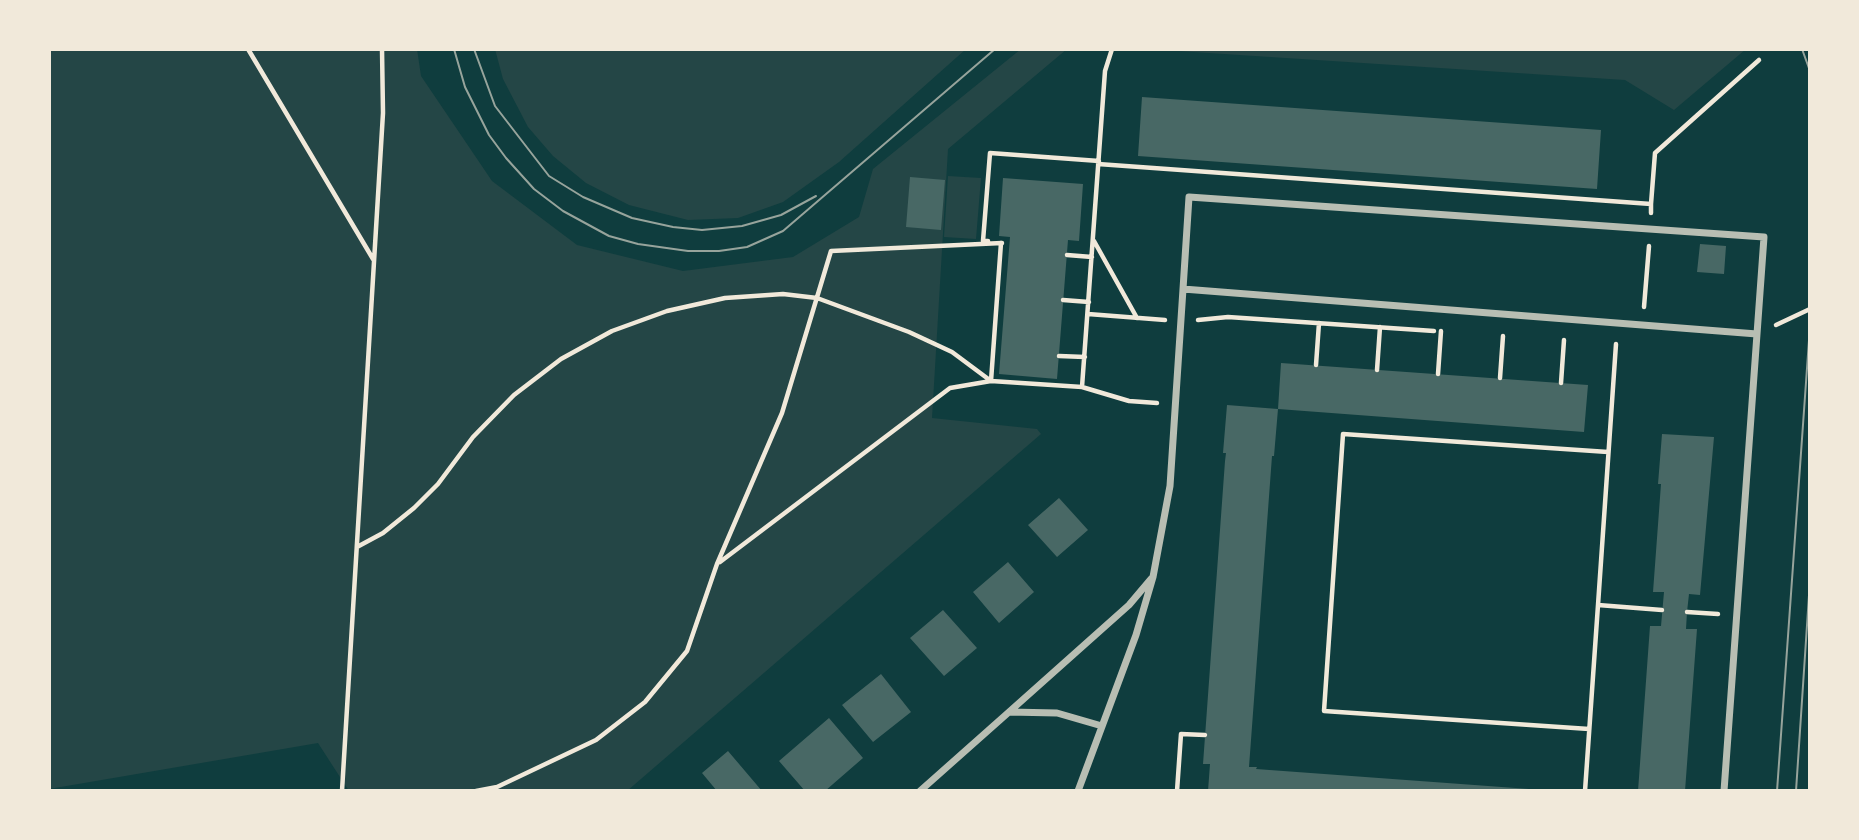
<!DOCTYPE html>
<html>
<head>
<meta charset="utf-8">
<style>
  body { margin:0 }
  #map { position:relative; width:1859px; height:840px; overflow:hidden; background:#0f3d3e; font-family:Mulish,sans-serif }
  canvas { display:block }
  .frame { position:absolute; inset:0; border:51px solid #f1e9da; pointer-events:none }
</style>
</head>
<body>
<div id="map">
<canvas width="1859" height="840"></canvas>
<div class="frame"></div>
</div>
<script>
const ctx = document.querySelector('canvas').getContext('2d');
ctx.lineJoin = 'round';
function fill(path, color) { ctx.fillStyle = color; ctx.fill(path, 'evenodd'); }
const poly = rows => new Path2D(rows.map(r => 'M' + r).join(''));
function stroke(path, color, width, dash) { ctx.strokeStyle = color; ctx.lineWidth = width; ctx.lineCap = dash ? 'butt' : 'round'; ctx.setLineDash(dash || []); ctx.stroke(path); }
fill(poly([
  [49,49,417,49,421,76,492,181,577,245,683,271,793,257,859,217,873,169,1021,49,1067,49,948,149,932,418,1037,429,1041,434,627,791,349,791,318,743,49,789],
  [495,49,966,49,839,162,783,202,738,218,688,220,629,205,586,183,553,156,528,127,503,79],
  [1147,49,1746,49,1674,110,1625,80],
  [948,176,981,178,976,239,944,237]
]), '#244646');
fill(poly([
  [1142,97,1601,130,1597,189,1138,156],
  [910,177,945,180,941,230,906,227],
  [1003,178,1083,184,1079,241,1068,240,1057,379,999,374,1010,237,999,236],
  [1700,244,1726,246,1724,274,1697,272],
  [1281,363,1588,385,1584,432,1278,409,1274,456,1272,456,1249,767,1257,767,1256,769,1529,789,1529,791,1208,791,1210,764,1203,764,1225,461,1226,453,1223,453,1227,405,1278,409],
  [1662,434,1714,437,1700,595,1689,594,1687,612,1686,629,1697,629,1685,791,1638,791,1650,626,1661,626,1664,592,1653,592,1661,484,1658,484],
  [1059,498,1088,530,1057,557,1028,525],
  [1008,562,1034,592,999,623,973,592],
  [943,610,977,648,944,676,910,638],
  [881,674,911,712,873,742,842,705],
  [829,718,863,758,825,791,805,791,779,761],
  [728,751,762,791,717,791,702,773]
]), '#486865');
stroke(poly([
  [248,49,373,259],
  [1098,164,1651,204,1651,213],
  [1651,204,1655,153,1759,60],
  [988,241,983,241,990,153,1099,161],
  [1094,241,1137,318],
  [1067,255,1092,257],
  [1063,300,1089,302],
  [1644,307,1649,246],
  [1088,314,1165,320],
  [1198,320,1228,317,1434,331],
  [1776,325,1810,309],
  [1616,344,1598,605,1662,610],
  [1059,356,1085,357],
  [1316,365,1319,323],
  [1377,370,1380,327],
  [1438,374,1441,331],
  [1500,378,1503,336],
  [991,381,1001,243],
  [1561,383,1564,340],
  [1082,387,1105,71,1112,49],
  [357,547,383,533,414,508,438,484,473,437,514,395,561,359,612,331,667,311,725,298,783,294,817,298,909,332,952,352,991,381],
  [720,562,950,388,991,381,1082,387,1129,401,1157,403],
  [1687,612,1718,614],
  [1589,729,1324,711,1343,434,1608,452],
  [342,791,383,113,382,49],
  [476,791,497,787,596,740,645,702,687,651,717,564,782,413,831,251,1002,243],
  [1177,791,1181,734,1205,735],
  [1585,791,1598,605]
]), '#f1e9da', 4.5);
stroke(poly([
  [1183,289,1189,197,1764,237,1757,334],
  [1009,712,1129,605,1151,579],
  [920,791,1009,712,1057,713,1102,726],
  [1078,791,1136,635,1153,577,1170,486,1183,289,1757,334,1724,791]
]), '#b8beb3', 7);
stroke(poly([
  [454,49,465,87,489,135,506,158,534,189,563,211,609,236,638,244,688,251,719,251,747,247,783,231,995,49],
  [474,49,495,106,549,176,583,197,632,218,673,227,702,230,742,226,781,215,816,196],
  [1802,49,1810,71],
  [1777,791,1810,326],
  [1796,791,1810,580]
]), '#97a49c', 2);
</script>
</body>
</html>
